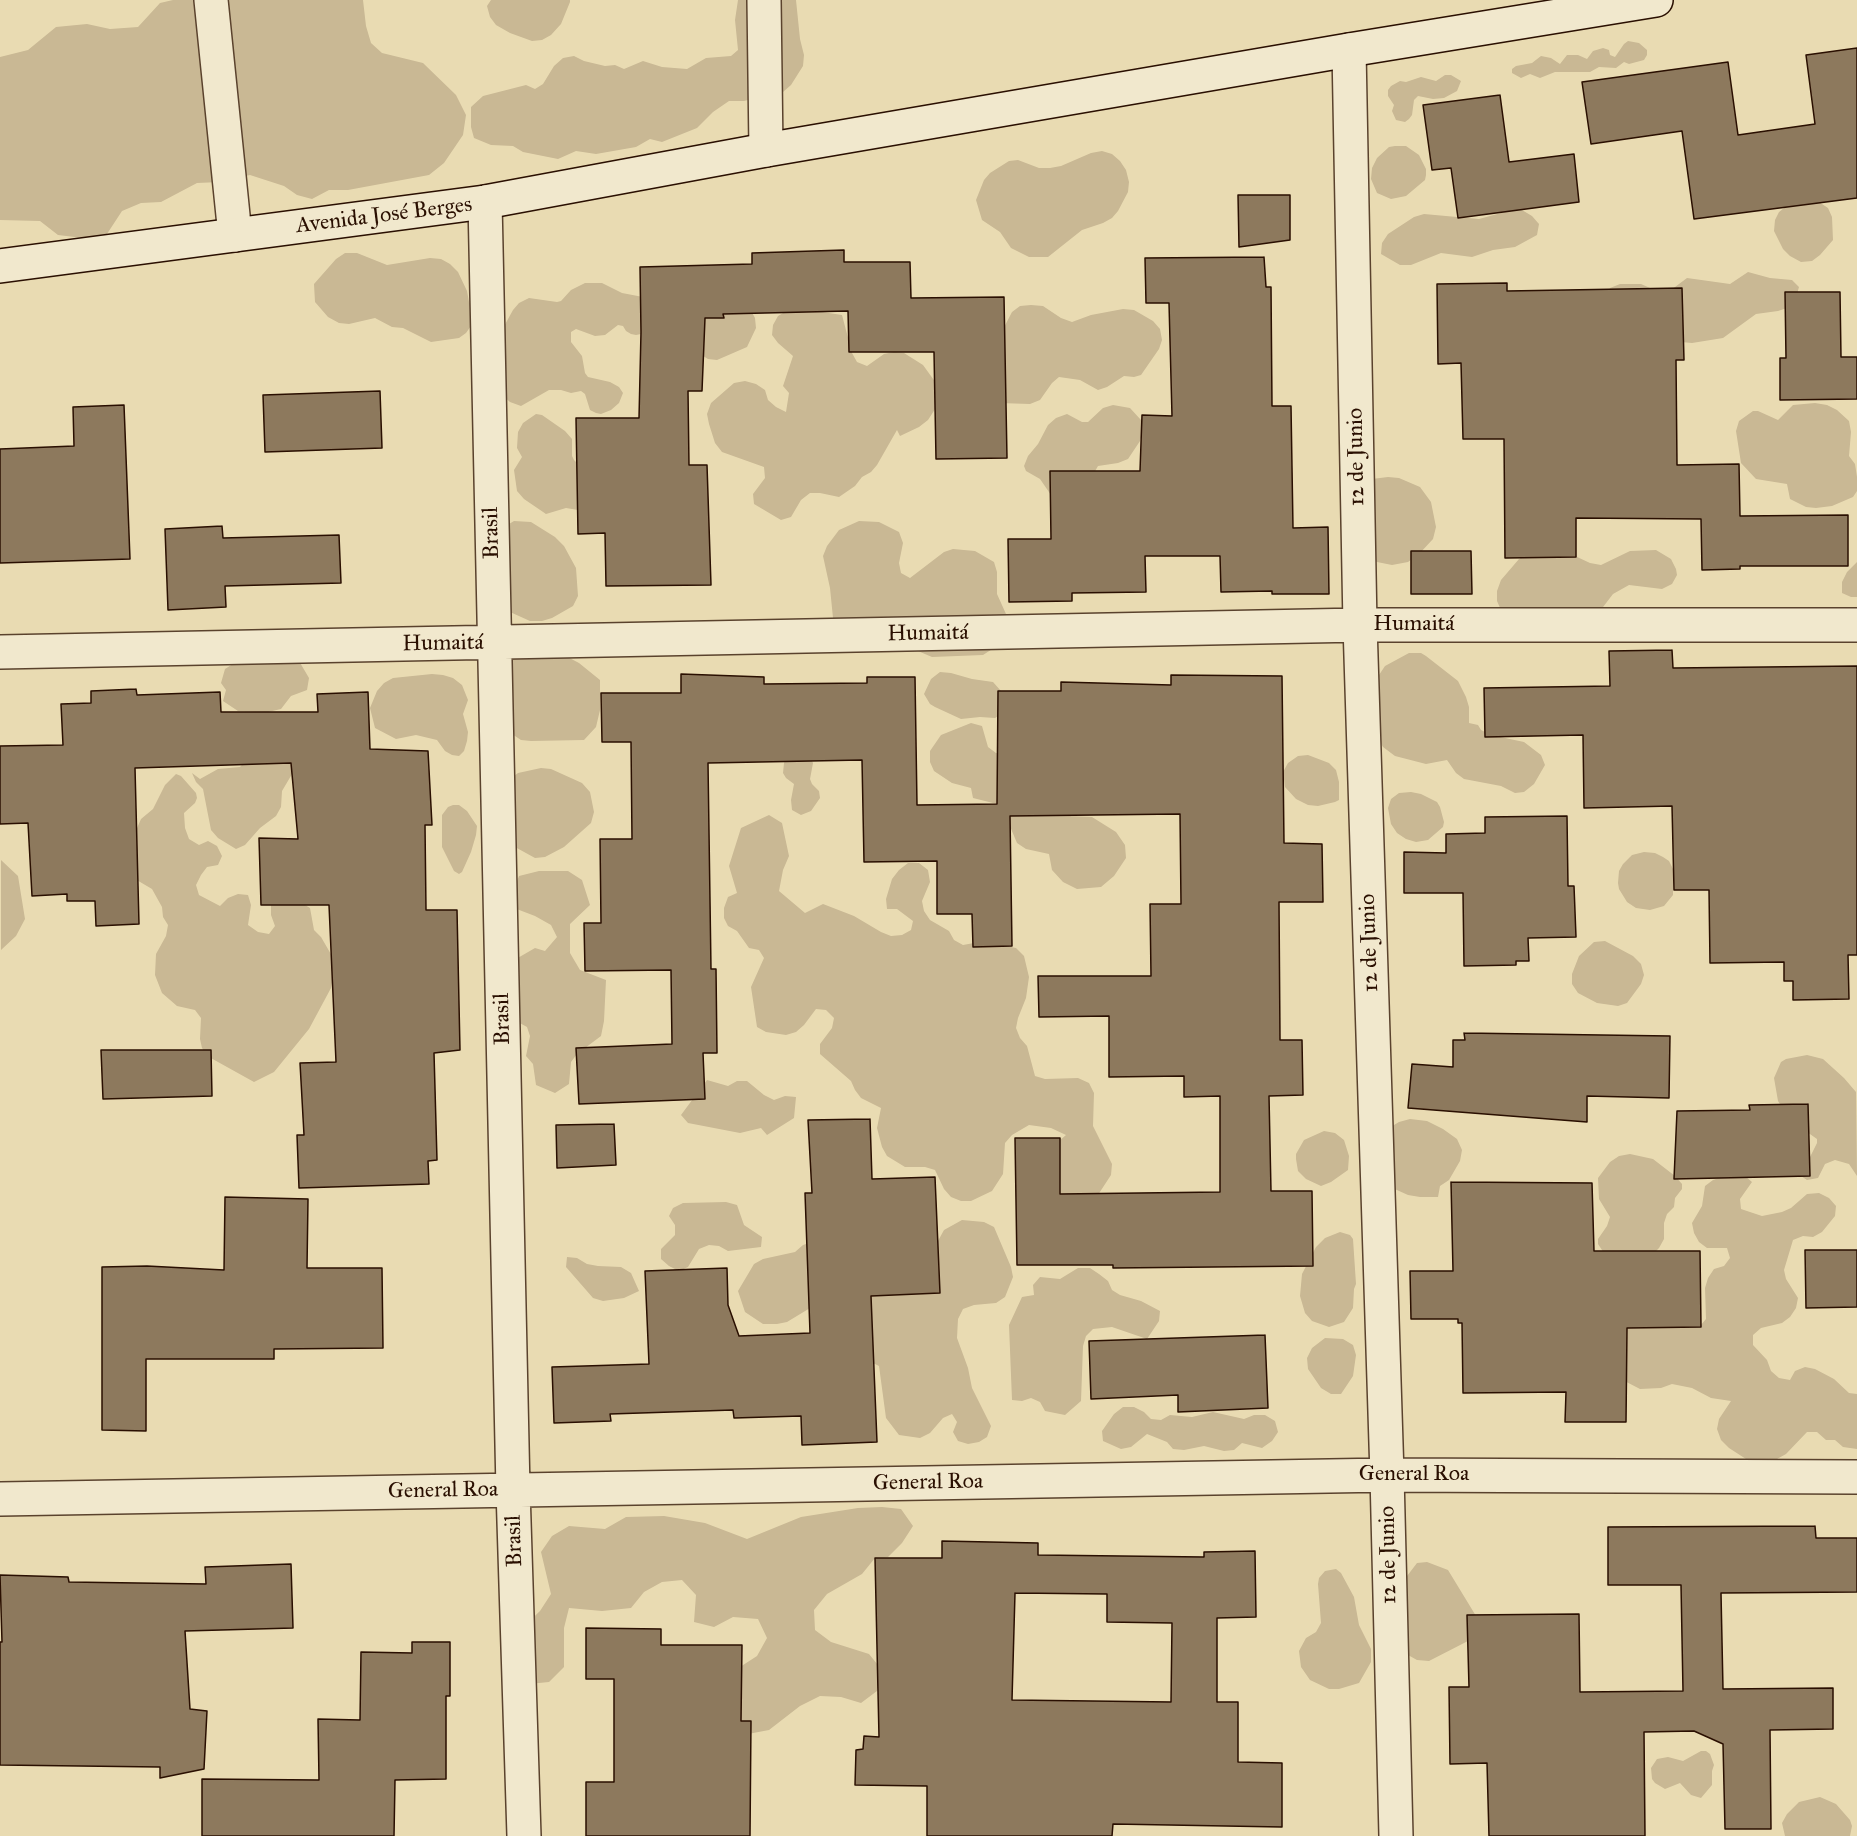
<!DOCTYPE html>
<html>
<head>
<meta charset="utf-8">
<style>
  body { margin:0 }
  canvas { display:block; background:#e9dbb2 }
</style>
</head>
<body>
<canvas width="1857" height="1836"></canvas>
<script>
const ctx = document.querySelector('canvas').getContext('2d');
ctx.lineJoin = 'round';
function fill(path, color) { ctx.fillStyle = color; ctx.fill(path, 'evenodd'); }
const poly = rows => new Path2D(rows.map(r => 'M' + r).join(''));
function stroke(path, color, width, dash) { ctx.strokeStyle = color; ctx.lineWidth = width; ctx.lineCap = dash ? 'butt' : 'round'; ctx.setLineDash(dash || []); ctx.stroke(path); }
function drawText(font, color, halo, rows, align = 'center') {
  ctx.font = font + ' "IM FELL Great Primer",serif'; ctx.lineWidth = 4.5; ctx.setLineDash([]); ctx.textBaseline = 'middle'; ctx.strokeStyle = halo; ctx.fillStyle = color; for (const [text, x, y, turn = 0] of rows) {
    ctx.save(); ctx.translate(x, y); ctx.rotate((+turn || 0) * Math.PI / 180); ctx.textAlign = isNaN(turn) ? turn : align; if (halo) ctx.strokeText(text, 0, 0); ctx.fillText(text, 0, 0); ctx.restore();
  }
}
fill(poly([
  [173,0,363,0,366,26,371,43,382,53,423,63,456,95,466,115,463,135,444,163,429,175,348,190,329,190,312,199,297,195,284,186,250,175,220,182,197,183,161,202,141,203,122,211,105,237,83,238,58,235,40,221,0,220,0,57,28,50,56,27,87,24,110,29,138,27,160,3],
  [491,0,570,0,570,2,561,24,551,35,542,40,532,41,510,33,496,25,490,17,487,6],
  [738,0,796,0,800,39,804,55,803,66,791,85,775,99,760,97,744,101,729,101,713,112,697,128,662,142,650,139,636,147,596,154,576,151,558,159,523,152,513,146,491,145,474,138,471,127,471,107,483,96,526,85,535,89,543,84,554,66,563,58,574,56,584,61,605,66,615,65,624,69,643,61,662,67,687,69,706,58,731,56,738,50,735,20],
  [1628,41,1639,43,1647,50,1647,55,1644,60,1629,64,1624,62,1616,68,1599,67,1590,72,1555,72,1540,78,1530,74,1521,78,1512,73,1512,69,1516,66,1532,63,1541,56,1551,58,1560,64,1567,55,1578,55,1587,59,1593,51,1603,48,1609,50,1610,55,1615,57,1624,44],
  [1445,75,1451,75,1461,81,1457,91,1444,98,1433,99,1418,96,1414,100,1412,115,1409,119,1405,122,1396,120,1392,111,1394,105,1388,96,1388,90,1391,86,1400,81,1406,82,1421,77,1436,81],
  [1395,146,1406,146,1419,155,1426,169,1426,175,1425,180,1406,196,1391,199,1377,193,1371,179,1372,168,1377,158,1389,147],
  [1102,151,1112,154,1120,161,1126,170,1129,182,1128,192,1118,211,1112,218,1103,223,1082,230,1048,257,1029,257,1011,248,1000,232,982,220,976,200,984,180,990,173,1009,161,1018,160,1039,168,1050,168,1061,166,1091,153],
  [1819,202,1828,208,1832,217,1833,240,1820,255,1812,261,1801,262,1790,256,1783,249,1774,231,1775,220,1779,212,1788,205],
  [1512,210,1522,210,1532,216,1539,224,1537,235,1515,247,1493,250,1472,257,1441,253,1411,265,1400,265,1381,254,1382,243,1388,234,1414,217,1424,214,1479,219],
  [345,253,357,253,387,265,430,258,441,259,450,264,458,272,467,291,469,302,473,308,473,323,466,333,459,338,431,342,403,328,392,327,375,318,349,324,339,323,328,317,315,302,314,284,336,259],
  [1748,272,1770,278,1792,280,1799,287,1795,301,1787,308,1778,311,1756,314,1723,338,1692,343,1681,342,1606,298,1610,288,1620,284,1641,284,1650,288,1671,290,1687,278,1730,284],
  [585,283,602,283,622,293,643,297,645,330,641,334,636,335,631,334,626,331,623,326,618,325,605,335,595,336,576,329,571,332,571,342,582,356,585,373,588,377,610,382,619,387,623,393,619,403,611,410,601,414,596,413,590,410,585,394,581,391,571,393,561,390,549,390,521,406,510,402,502,395,499,374,506,360,501,340,502,330,513,310,519,303,529,298,557,302,561,301,571,290],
  [745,299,755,318,756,328,747,347,717,360,708,359,690,348,682,318],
  [1031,305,1043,306,1061,318,1072,322,1091,315,1123,309,1134,310,1153,321,1160,329,1162,340,1159,349,1141,375,1134,377,1124,376,1107,387,1098,390,1080,380,1059,377,1052,383,1040,400,1030,404,999,403,998,339,1012,312,1020,306],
  [788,310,809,310,842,315,852,353,857,362,867,366,884,354,894,352,904,353,923,365,936,383,939,403,928,420,919,427,900,436,897,430,877,465,871,472,862,477,855,486,839,497,820,493,810,493,801,500,791,517,781,520,754,504,753,494,765,478,764,467,722,452,715,443,709,424,707,414,711,403,734,383,745,381,756,384,765,390,768,400,776,407,786,412,789,393,783,386,793,356,778,343,772,335,773,325,778,316],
  [1815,403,1827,405,1837,410,1849,421,1851,432,1849,456,1855,464,1857,477,1857,491,1853,497,1832,506,1816,508,1806,507,1790,499,1787,484,1756,479,1741,463,1736,431,1739,421,1753,411,1758,411,1778,420,1793,405],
  [1113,405,1130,408,1141,420,1143,431,1140,441,1128,459,1118,463,1098,466,1082,494,1051,495,1040,479,1026,471,1024,466,1028,456,1038,444,1048,425,1056,418,1067,414,1082,422,1088,422,1103,408],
  [536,414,542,415,565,431,572,439,572,456,574,460,578,464,578,510,566,508,546,514,524,499,517,491,514,470,522,457,517,448,518,432,523,423],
  [1388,477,1399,478,1420,487,1431,502,1436,527,1433,539,1420,553,1408,562,1392,565,1377,562,1354,551,1342,534,1340,522,1342,507,1372,479],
  [514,521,531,522,555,537,564,546,576,568,578,596,573,606,552,618,542,621,530,621,510,612,504,527],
  [859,521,879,522,899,532,903,543,899,563,901,573,910,578,944,552,953,549,975,551,994,562,997,572,997,594,1006,614,1007,624,1000,644,983,655,932,657,892,640,840,625,833,618,830,588,823,556,827,546,839,530],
  [1656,550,1671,559,1676,569,1677,575,1672,584,1662,589,1629,585,1613,594,1600,611,1501,610,1497,601,1497,591,1501,580,1519,559,1528,554,1575,556,1590,563,1601,565,1630,551],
  [1857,562,1857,597,1851,597,1842,593,1842,582,1847,572],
  [514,651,560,653,579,663,600,680,600,710,596,727,584,740,531,741,521,740,506,730,493,675],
  [1409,653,1421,653,1426,656,1458,681,1466,697,1469,707,1469,723,1478,725,1481,730,1491,735,1524,742,1541,755,1545,765,1534,784,1524,792,1515,793,1501,786,1464,779,1456,773,1447,760,1426,764,1395,756,1383,747,1375,733,1373,684,1385,666],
  [299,661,309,678,307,690,291,696,281,709,268,712,238,711,223,701,226,690,221,683,225,669,236,662],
  [940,672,951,673,972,679,993,682,1001,691,1005,701,1000,715,995,718,980,717,961,719,935,707,930,704,924,694,931,679],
  [432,674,443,675,453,678,462,685,468,700,463,714,468,732,467,741,464,751,459,756,452,755,445,751,437,740,416,735,396,739,375,728,370,708,377,691,384,683,393,678],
  [971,723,982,726,988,747,996,753,1017,755,1058,788,1070,816,1092,817,1116,832,1125,845,1126,858,1114,876,1101,887,1077,889,1063,882,1052,870,1049,854,1026,849,1017,843,1001,805,973,798,971,788,952,783,934,771,930,762,930,751,941,735],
  [261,744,298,764,282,791,281,807,276,816,260,828,245,845,236,849,218,838,211,830,203,789,196,782,192,773,200,779,218,769,240,767],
  [1308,755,1329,763,1336,770,1339,782,1339,800,1335,802,1318,806,1308,805,1296,799,1285,787,1283,772,1288,763,1298,756],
  [810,757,813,763,810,779,812,784,819,791,820,798,811,811,801,815,792,810,791,800,794,784,786,778,783,773,784,763,786,758],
  [541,768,551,769,582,783,590,792,594,812,591,823,564,847,545,857,535,858,515,847,510,779,518,773],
  [176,774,181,776,196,793,197,798,195,803,184,813,185,828,189,839,199,845,208,841,217,846,222,856,218,865,207,867,201,875,196,885,199,895,220,906,228,898,238,894,248,895,251,905,248,925,258,932,269,934,275,926,271,915,271,905,280,898,300,902,310,908,314,930,321,937,332,956,333,977,331,988,309,1029,274,1072,254,1082,209,1057,202,1048,200,1039,201,1018,195,1010,177,1006,162,993,155,975,156,954,166,936,168,925,163,917,162,907,152,889,135,879,131,842,141,819,153,809,165,785],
  [1411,792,1421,794,1437,802,1440,807,1444,822,1443,827,1428,840,1416,842,1406,839,1397,833,1391,824,1388,808,1391,799,1399,793],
  [453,805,459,805,467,811,477,826,476,835,471,852,462,872,459,874,454,871,442,847,442,815,448,807],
  [769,815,782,823,789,856,783,870,779,891,805,913,823,904,854,916,881,932,891,936,902,935,911,930,913,921,897,909,887,909,886,899,892,879,899,870,908,863,919,863,928,870,930,882,922,901,924,911,930,920,949,931,954,940,963,945,974,943,1006,946,1016,948,1024,956,1029,977,1026,998,1018,1018,1016,1028,1020,1038,1027,1046,1035,1076,1045,1079,1078,1078,1089,1083,1094,1093,1093,1126,1112,1164,1111,1175,1094,1201,1046,1196,1051,1148,1066,1135,1051,1128,1029,1125,1012,1135,1005,1143,1003,1174,992,1191,971,1201,961,1201,951,1197,944,1189,935,1170,925,1167,905,1167,887,1156,882,1147,877,1128,881,1108,861,1098,855,1090,851,1081,820,1054,820,1044,832,1028,834,1018,826,1010,816,1009,804,1025,796,1032,786,1035,766,1032,757,1027,751,987,764,958,759,950,749,948,737,931,728,926,724,918,724,908,728,897,737,893,729,866,741,828],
  [1644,852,1655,853,1663,857,1669,861,1673,869,1673,895,1664,906,1650,910,1636,908,1627,902,1619,889,1618,883,1619,871,1623,864,1632,855],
  [1,860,18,876,25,919,16,936,1,950],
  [539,871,568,871,582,880,590,905,570,924,570,953,580,970,606,980,604,1021,601,1036,577,1054,571,1062,569,1084,555,1093,536,1085,533,1064,526,1056,530,1036,527,1027,507,1016,516,959,535,948,545,951,557,937,551,925,535,916,514,908,513,892,519,876],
  [1605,941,1633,956,1641,964,1644,975,1641,984,1627,1003,1618,1006,1597,1003,1578,993,1572,984,1572,974,1579,956,1594,942],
  [1807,1055,1823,1059,1844,1078,1856,1092,1857,1176,1849,1164,1835,1160,1825,1164,1818,1178,1807,1180,1798,1174,1805,1160,1810,1157,1817,1143,1817,1139,1790,1120,1778,1101,1774,1078,1781,1062,1786,1059],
  [707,1080,728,1086,737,1081,747,1081,764,1095,774,1100,785,1096,796,1097,794,1118,767,1135,761,1128,740,1133,688,1123,681,1115],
  [1410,1119,1427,1121,1443,1129,1457,1139,1462,1150,1460,1161,1449,1180,1440,1186,1438,1197,1420,1197,1408,1195,1388,1186,1389,1128,1399,1122],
  [1324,1131,1335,1133,1344,1140,1349,1156,1348,1170,1331,1182,1321,1186,1306,1179,1298,1171,1296,1159,1296,1154,1304,1140],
  [1630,1154,1653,1159,1675,1176,1682,1184,1682,1189,1675,1198,1674,1207,1667,1214,1664,1223,1664,1239,1659,1248,1652,1255,1604,1253,1598,1244,1598,1239,1607,1226,1610,1217,1599,1199,1598,1178,1610,1162,1619,1156],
  [1734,1173,1745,1176,1752,1182,1740,1199,1741,1209,1762,1216,1782,1212,1791,1208,1807,1194,1819,1193,1829,1198,1836,1206,1835,1216,1822,1232,1813,1237,1803,1236,1793,1240,1784,1270,1786,1279,1798,1298,1796,1308,1790,1317,1782,1323,1761,1328,1753,1335,1753,1345,1767,1360,1771,1371,1779,1378,1790,1380,1795,1371,1805,1367,1815,1369,1834,1379,1849,1393,1857,1394,1857,1449,1843,1447,1835,1440,1826,1440,1817,1432,1807,1432,1786,1454,1777,1459,1766,1462,1746,1459,1729,1448,1721,1440,1717,1429,1719,1419,1731,1401,1711,1398,1692,1388,1672,1384,1661,1388,1640,1389,1613,1375,1618,1322,1681,1323,1690,1328,1700,1326,1706,1319,1705,1288,1708,1278,1714,1269,1724,1266,1730,1258,1727,1248,1707,1248,1699,1242,1694,1233,1692,1223,1702,1206,1705,1186,1713,1180],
  [726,1202,737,1205,744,1225,762,1237,761,1247,728,1251,719,1246,709,1245,699,1249,688,1267,679,1271,669,1266,661,1259,661,1249,675,1235,675,1225,669,1216,673,1208,683,1203],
  [962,1220,984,1222,994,1227,1011,1267,1013,1277,1005,1297,996,1303,974,1305,963,1309,958,1319,957,1338,968,1368,972,1388,991,1426,987,1437,979,1442,968,1444,958,1441,953,1432,957,1422,952,1414,943,1418,930,1433,920,1438,899,1435,886,1418,879,1366,859,1356,852,1314,874,1291,885,1290,895,1295,905,1291,933,1250,944,1230],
  [1340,1232,1350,1235,1353,1239,1356,1284,1354,1289,1353,1308,1344,1322,1329,1327,1312,1321,1305,1313,1300,1296,1302,1274,1316,1247,1325,1238],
  [812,1242,820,1302,787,1322,777,1324,763,1324,745,1312,738,1291,754,1264,763,1259,795,1252,803,1245],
  [567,1257,577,1258,587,1264,598,1266,621,1267,631,1273,639,1291,624,1298,603,1301,593,1298,566,1267],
  [1078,1268,1090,1268,1099,1274,1108,1281,1112,1290,1120,1295,1141,1301,1160,1311,1159,1321,1147,1339,1112,1327,1093,1329,1086,1336,1083,1346,1081,1401,1065,1415,1045,1411,1040,1402,1031,1398,1022,1401,1012,1400,1009,1325,1022,1297,1034,1295,1033,1285,1040,1277,1060,1279],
  [1325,1338,1343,1339,1353,1345,1356,1355,1353,1376,1341,1394,1331,1394,1321,1388,1308,1369,1307,1358,1312,1348],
  [1123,1407,1134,1407,1144,1412,1151,1419,1161,1420,1170,1415,1192,1417,1213,1412,1244,1419,1254,1415,1265,1415,1275,1421,1278,1432,1272,1441,1262,1448,1242,1443,1234,1450,1224,1451,1204,1446,1184,1450,1173,1449,1167,1442,1147,1434,1131,1447,1121,1449,1103,1441,1102,1431,1114,1414],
  [882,1507,901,1509,913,1526,902,1543,888,1557,875,1558,862,1574,827,1594,814,1610,815,1630,831,1642,869,1654,882,1670,877,1691,861,1703,841,1697,820,1696,800,1706,769,1730,748,1734,727,1729,740,1667,757,1656,767,1638,758,1619,733,1617,714,1627,694,1622,696,1595,682,1580,662,1582,644,1592,631,1608,602,1611,569,1608,564,1628,564,1667,549,1682,529,1684,508,1679,501,1658,511,1639,540,1611,551,1594,541,1552,552,1536,569,1526,605,1529,626,1517,664,1516,705,1523,747,1539,801,1517,858,1508],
  [1427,1562,1448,1570,1476,1616,1477,1638,1466,1642,1429,1661,1417,1660,1408,1655,1404,1580,1417,1563],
  [1336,1569,1341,1573,1354,1597,1359,1625,1371,1649,1371,1662,1359,1683,1339,1689,1329,1689,1310,1680,1301,1667,1299,1651,1306,1638,1316,1632,1321,1623,1318,1584,1319,1578,1325,1571],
  [1701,1751,1706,1751,1710,1754,1714,1765,1712,1771,1712,1785,1701,1798,1691,1795,1680,1783,1665,1789,1655,1783,1652,1779,1651,1768,1657,1759,1668,1757,1683,1761],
  [1820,1797,1836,1804,1850,1820,1852,1826,1850,1836,1785,1836,1782,1823,1787,1814,1799,1802]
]), '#c9b894');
const building = poly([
  [1857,48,1857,198,1694,219,1682,131,1591,144,1582,82,1728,62,1738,135,1815,124,1806,55,1857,48],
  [1500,95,1509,162,1574,154,1579,202,1458,218,1451,168,1432,170,1423,105,1500,95],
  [1238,195,1290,195,1290,240,1239,247,1238,195],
  [844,250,844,262,910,262,911,298,1004,297,1007,458,936,459,934,352,849,352,848,311,723,314,724,318,705,318,702,391,688,391,689,465,707,465,711,585,606,586,605,533,578,534,576,418,639,418,641,332,640,267,752,264,752,253,844,250],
  [1264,257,1266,287,1271,287,1272,406,1291,406,1293,528,1328,527,1329,594,1272,594,1272,591,1221,592,1220,556,1145,556,1146,592,1072,593,1072,601,1009,602,1008,539,1051,539,1050,471,1140,471,1142,415,1172,416,1169,303,1146,303,1145,258,1264,257],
  [1507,283,1507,291,1682,288,1684,360,1676,360,1677,465,1739,464,1740,516,1848,515,1848,566,1740,566,1740,569,1702,570,1701,519,1576,518,1576,557,1505,558,1504,439,1463,439,1461,363,1438,364,1437,284,1507,283],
  [1785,292,1840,292,1841,357,1857,357,1857,399,1780,400,1780,358,1786,358,1785,292],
  [380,391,382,448,265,452,263,395,380,391],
  [124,405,130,559,0,563,0,449,74,446,73,407,124,405],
  [222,526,223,538,339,535,341,583,225,586,226,607,168,610,165,529,222,526],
  [1411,551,1471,551,1472,594,1411,594,1411,551],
  [1672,650,1673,668,1857,666,1857,955,1848,955,1849,999,1793,1000,1793,981,1784,981,1784,962,1710,963,1709,890,1674,890,1672,806,1584,808,1583,735,1485,737,1484,688,1610,686,1609,651,1672,650],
  [681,674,764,677,764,684,867,683,867,677,915,677,917,805,997,804,998,691,1061,691,1061,682,1171,685,1171,675,1282,676,1284,843,1322,844,1323,902,1279,902,1280,1040,1302,1040,1303,1095,1269,1096,1271,1191,1312,1191,1313,1266,1113,1268,1113,1265,1017,1265,1015,1138,1060,1138,1060,1194,1220,1192,1220,1096,1184,1097,1184,1076,1109,1077,1109,1016,1039,1017,1038,976,1151,976,1150,904,1181,904,1180,814,1010,816,1012,946,973,947,972,914,937,914,937,861,864,862,862,760,708,763,711,969,716,969,717,1053,703,1053,705,1099,579,1104,576,1048,672,1044,671,970,585,971,584,923,601,923,600,839,632,839,631,742,602,742,601,693,681,693,681,674],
  [136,689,137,695,220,692,221,712,318,712,317,694,368,692,370,749,428,751,432,825,425,825,426,910,457,910,460,1050,434,1053,437,1160,428,1161,429,1184,299,1188,297,1135,304,1135,300,1063,336,1062,329,905,261,905,259,838,298,839,291,763,135,768,139,924,96,926,95,901,67,901,67,894,32,896,28,823,0,824,0,746,63,745,61,704,91,703,91,691,136,689],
  [1567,816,1568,886,1574,886,1576,937,1528,938,1529,961,1516,961,1516,965,1464,966,1463,893,1404,893,1404,852,1446,853,1446,834,1485,833,1485,817,1567,816],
  [1464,1033,1670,1036,1669,1098,1587,1096,1587,1122,1408,1108,1412,1064,1453,1067,1453,1040,1465,1040,1464,1033],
  [101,1050,211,1050,212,1096,103,1099,101,1050],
  [1808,1104,1810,1176,1674,1179,1677,1111,1750,1110,1749,1105,1808,1104],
  [870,1119,872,1179,935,1177,940,1293,871,1296,877,1442,802,1445,801,1416,734,1418,733,1410,610,1414,611,1421,554,1423,552,1367,649,1364,645,1271,727,1268,728,1305,739,1336,810,1333,805,1193,812,1193,808,1120,870,1119],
  [614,1124,616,1165,557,1168,556,1125,614,1124],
  [1451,1182,1592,1183,1594,1251,1700,1251,1701,1327,1627,1328,1626,1422,1565,1422,1566,1392,1463,1393,1462,1323,1458,1323,1458,1319,1411,1319,1410,1271,1453,1271,1451,1182],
  [225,1197,308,1199,307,1268,382,1268,383,1348,274,1349,274,1359,146,1359,146,1431,102,1430,102,1267,147,1266,224,1270,225,1197],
  [1805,1250,1857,1250,1857,1307,1806,1308,1805,1250],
  [1265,1335,1268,1408,1178,1412,1178,1395,1091,1399,1089,1341,1265,1335],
  [1815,1526,1816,1538,1857,1538,1857,1592,1721,1593,1723,1689,1833,1688,1833,1729,1770,1730,1771,1829,1725,1829,1723,1744,1694,1731,1644,1732,1645,1836,1489,1836,1487,1763,1450,1764,1449,1687,1469,1687,1467,1615,1579,1614,1580,1692,1683,1691,1681,1585,1608,1585,1608,1527,1815,1526],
  [942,1541,1038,1543,1038,1555,1204,1557,1204,1552,1255,1551,1256,1617,1217,1618,1217,1702,1238,1702,1238,1762,1282,1763,1282,1827,1113,1824,1112,1836,927,1836,927,1786,855,1785,856,1750,863,1749,864,1736,879,1737,875,1558,942,1558,942,1541],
  [1015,1593,1107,1594,1107,1622,1172,1623,1171,1702,1012,1700,1015,1593],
  [291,1564,293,1628,185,1631,190,1709,207,1711,204,1769,160,1778,160,1767,0,1765,0,1642,2,1642,0,1575,68,1577,69,1582,206,1584,205,1567,291,1564],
  [586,1628,661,1629,661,1645,742,1645,741,1721,751,1721,750,1836,586,1836,586,1782,614,1782,614,1679,586,1679,586,1628],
  [412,1642,450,1642,450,1696,446,1696,446,1779,395,1780,394,1836,202,1836,202,1779,319,1780,318,1719,360,1720,361,1652,412,1653,412,1642]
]);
fill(building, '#8d795d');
stroke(building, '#2a0f01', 1.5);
const minor = poly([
  [211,0,235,235],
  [764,0,766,150],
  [1349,50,1360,625,1387,1475,1396,1836],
  [485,202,513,1490,524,1836],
  [0,652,1360,625,1857,625],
  [0,1499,1387,1475,1857,1477]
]);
const secondary = poly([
  [0,266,485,202,766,150,1349,50,1656,0]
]);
stroke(minor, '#5a422d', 36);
stroke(secondary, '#2a0f01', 36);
stroke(minor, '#f1e8cd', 33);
stroke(secondary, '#f1e8cd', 33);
drawText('22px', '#2a0f01', '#f1e8cd', [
  ["Avenida José Berges",384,216,-7],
  ["12 de Junio",1357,457,-91],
  ["Brasil",492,533,-91],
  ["Humaitá",1414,625],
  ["Humaitá",928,634,-1],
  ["Humaitá",443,644,-1],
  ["12 de Junio",1370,943,-92],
  ["Brasil",503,1019,-91],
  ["General Roa",1414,1475],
  ["General Roa",928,1483,-1],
  ["General Roa",443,1491,-1],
  ["Brasil",515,1541,-92],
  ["12 de Junio",1389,1555,-91]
]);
</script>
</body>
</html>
